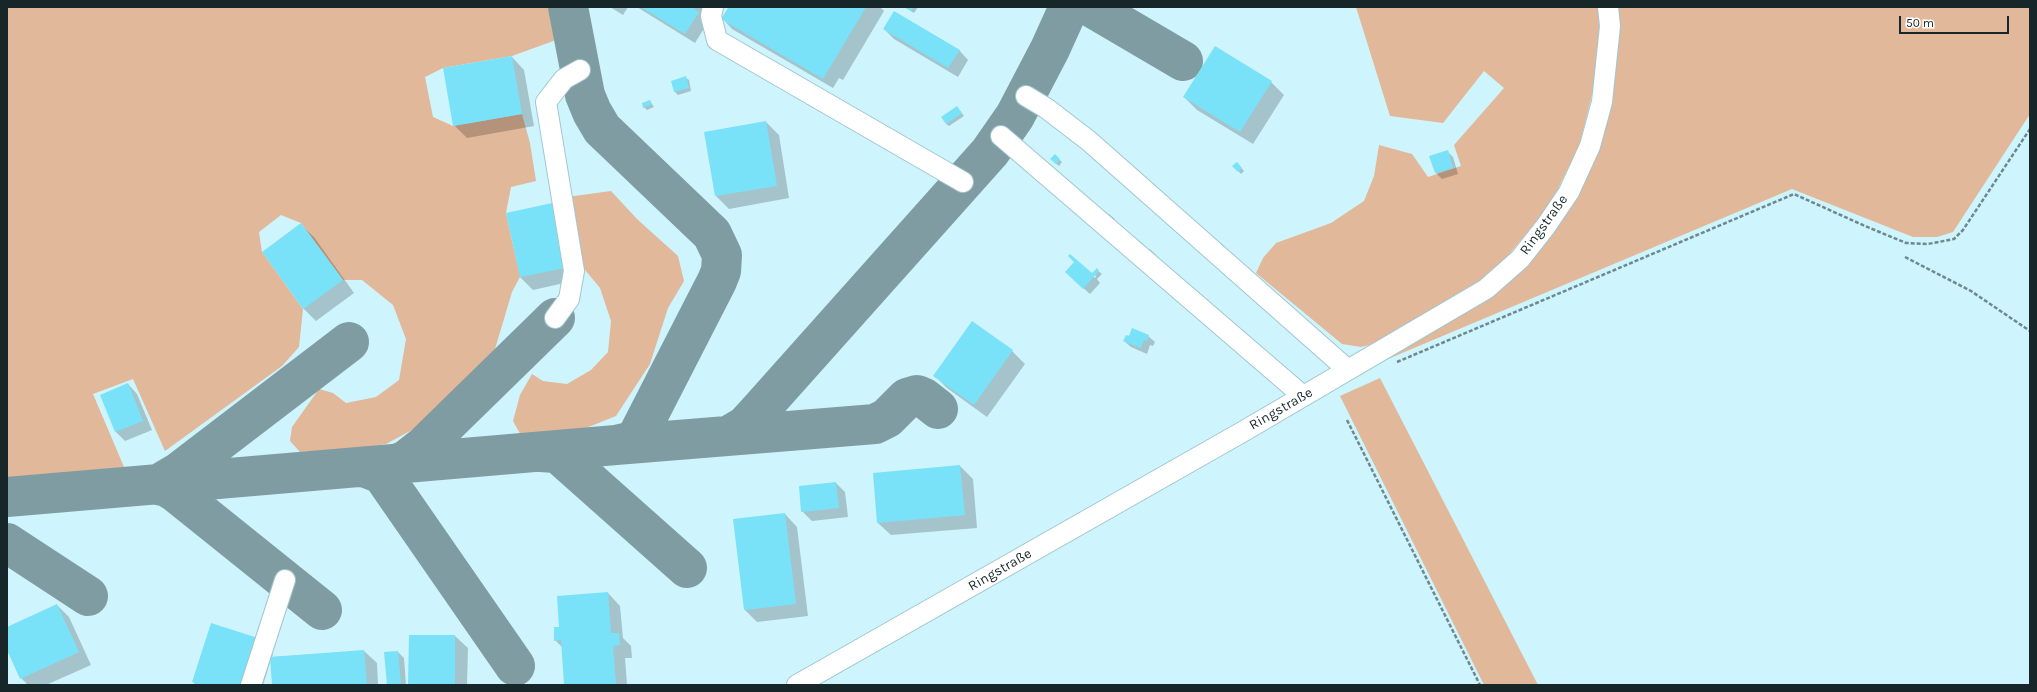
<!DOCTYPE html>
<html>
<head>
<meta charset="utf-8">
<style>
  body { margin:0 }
  #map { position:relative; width:2037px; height:692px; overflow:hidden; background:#cef4fd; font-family:Karla,sans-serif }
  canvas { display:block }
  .frame { position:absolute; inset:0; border:8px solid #172629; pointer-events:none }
  .scale { position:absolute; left:1899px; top:16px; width:110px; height:18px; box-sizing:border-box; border:2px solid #172629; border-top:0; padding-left:5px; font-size:12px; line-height:14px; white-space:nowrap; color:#172629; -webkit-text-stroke:3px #fff; paint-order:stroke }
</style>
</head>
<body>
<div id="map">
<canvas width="2037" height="692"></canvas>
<div class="frame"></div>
<div class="scale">50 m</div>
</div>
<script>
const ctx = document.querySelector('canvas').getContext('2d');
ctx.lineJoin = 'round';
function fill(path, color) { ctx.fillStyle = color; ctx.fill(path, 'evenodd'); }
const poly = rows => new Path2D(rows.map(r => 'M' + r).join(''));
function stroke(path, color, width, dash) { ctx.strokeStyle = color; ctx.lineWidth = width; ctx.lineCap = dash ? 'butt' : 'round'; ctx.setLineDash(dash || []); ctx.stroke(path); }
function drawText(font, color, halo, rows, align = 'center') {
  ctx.font = font + ' Karla,sans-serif'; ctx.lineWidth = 3; ctx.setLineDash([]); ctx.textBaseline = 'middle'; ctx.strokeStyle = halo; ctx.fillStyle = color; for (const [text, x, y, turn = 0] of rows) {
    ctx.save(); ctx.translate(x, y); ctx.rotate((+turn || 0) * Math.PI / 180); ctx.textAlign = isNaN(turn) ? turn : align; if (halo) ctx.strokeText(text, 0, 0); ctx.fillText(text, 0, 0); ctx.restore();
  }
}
fill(poly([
  [7,7,550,7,556,40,512,56,443,68,425,77,433,117,453,126,522,114,530,143,536,181,511,187,506,213,520,277,512,292,495,349,425,423,386,444,353,449,300,452,290,441,292,427,319,389,333,393,346,403,376,397,399,380,406,339,393,305,362,280,343,280,301,223,281,215,259,232,262,252,303,309,299,347,282,366,165,451,133,379,93,394,124,467,7,479],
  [1356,7,1598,7,1600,19,1594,87,1579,146,1550,205,1506,258,1465,293,1382,342,1361,347,1342,344,1256,273,1263,258,1276,243,1331,223,1364,201,1374,176,1379,145,1412,154,1428,177,1461,166,1454,145,1504,88,1484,71,1443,123,1390,116],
  [1616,7,2030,7,2030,114,1953,232,1937,237,1913,237,1792,189,1376,364,1456,316,1584,179],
  [611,191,637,219,678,256,684,281,668,308,650,364,616,416,571,434,523,439,513,421,520,395,532,374,543,381,567,384,591,370,608,352,611,321,600,288,581,265,567,197],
  [1380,378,1538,685,1484,685,1340,396]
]), '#e1b899');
fill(poly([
  [610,7,628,7,623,15],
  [637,7,705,7,708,22,695,43],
  [727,7,880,7,884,11,843,80,839,78,833,88,732,29,723,19,729,9],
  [904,7,918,7,914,13],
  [884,29,959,50,968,60,958,77,894,39],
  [512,57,524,70,534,126,467,138,454,125],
  [686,78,689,80,691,91,678,95,675,92,672,82],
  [1271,82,1284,95,1253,144,1197,110,1184,97],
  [650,101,654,107,647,110,644,107],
  [957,107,964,116,949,126,946,124],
  [766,122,779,135,789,198,729,209,716,196,706,133],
  [1447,151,1453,157,1458,174,1442,179,1436,173],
  [1055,156,1062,162,1059,166,1054,162],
  [1237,163,1244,171,1241,174,1234,166],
  [507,213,582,279,533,290,520,277],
  [1109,214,1115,219,1111,223,1106,217],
  [301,225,314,237,354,293,316,321,303,308],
  [1150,249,1156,255,1153,259,1147,253],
  [1070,256,1095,278,1096,276,1093,273,1097,270,1102,274,1097,279,1100,283,1090,294,1072,278,1075,262],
  [972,323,1012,351,1025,364,987,417,947,388,934,375],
  [1148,336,1155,342,1153,346,1150,345,1147,354,1131,347,1124,341],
  [128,384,137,394,152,430,125,441,116,432,101,395],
  [960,466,973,479,977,528,891,535,878,523],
  [836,483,845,492,848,517,812,521,802,511],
  [785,514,797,527,808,616,757,622,745,610],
  [608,593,620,606,623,638,631,646,632,658,625,658,627,685,565,685,562,647,555,640,561,628],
  [57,605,69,617,91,665,46,685,28,685,21,678,7,648,7,628],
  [455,636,468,648,467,685,409,685],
  [260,640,273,653,272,657,364,651,377,663,378,685,273,685,271,659,263,685,196,685,193,682],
  [398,652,404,658,406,685,388,685]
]), '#0003');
stroke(poly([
  [1091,7,1183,61],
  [728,436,745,426,757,413,990,152,1015,116,1050,49,1069,7],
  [616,445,875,424,887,418,907,398,917,395,924,398,938,409],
  [541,452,555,453,561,456,687,568],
  [396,464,406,460,424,446,555,318],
  [364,467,382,474,515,666],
  [7,497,616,445,629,442,637,437,717,281,721,271,722,255,712,234,602,129,592,112,585,95,568,7],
  [7,543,88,596],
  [322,610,175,492,167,487,157,485,179,472,349,342]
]), '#809ca3', 40);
fill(poly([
  [641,7,695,7,694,9,699,12,685,34],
  [726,7,866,7,823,79,721,19,728,8],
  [905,7,913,7,911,11],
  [894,11,960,50,948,68,883,29],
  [1215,46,1272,81,1240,132,1183,97],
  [512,56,522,114,453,126,443,68],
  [686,76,689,88,674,92,671,81],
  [650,100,652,104,643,108,642,103],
  [957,106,962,113,946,124,941,117],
  [766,121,777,186,715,196,704,132],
  [1448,150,1453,168,1435,173,1429,156],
  [1055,154,1060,159,1056,164,1050,159],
  [1237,162,1242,168,1238,172,1232,166],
  [557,202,570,267,520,277,506,213],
  [301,223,343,280,303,309,262,252],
  [1070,254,1092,273,1097,268,1099,271,1083,289,1065,272,1074,262,1068,256],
  [972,321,1013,350,974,405,933,376],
  [1132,328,1149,335,1147,341,1144,340,1141,348,1123,341,1126,335,1129,336],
  [128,383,143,421,115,432,100,395],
  [960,465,965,515,877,523,873,473],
  [836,482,839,508,801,512,799,486],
  [785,513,796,604,744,610,733,519],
  [608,592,611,633,619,633,620,645,613,646,616,685,564,685,561,640,554,641,554,627,559,627,557,596],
  [57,604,79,652,20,679,7,650,7,627],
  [211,623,261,639,246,685,201,685,192,682],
  [409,635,455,635,455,685,408,685],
  [364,650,367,685,272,685,270,657],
  [398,651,401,685,387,685,384,652]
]), '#79e2f9');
const minor = poly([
  [713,7,711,16,717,40,963,182],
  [1026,96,1046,108,1089,141,1348,370],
  [1001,136,1303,396],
  [555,318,569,299,574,271,546,102,564,79,580,70],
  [251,685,285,580],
  [797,685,1244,431,1486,289,1520,259,1546,226,1569,192,1590,146,1602,102,1610,26,1608,7]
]);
stroke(minor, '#a1c6ce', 22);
stroke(poly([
  [1905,257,1971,291,2030,331],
  [1397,362,1794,194,1865,226,1906,243,1928,244,1954,239,1963,230,2030,129],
  [1347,420,1480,685]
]), '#6e888e', 2.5, [4, 2]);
stroke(minor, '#fff', 20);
drawText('14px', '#172629', '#fff', [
  ["Ringstraße",1544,225,-54],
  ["Ringstraße",1281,409,-30],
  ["Ringstraße",1000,570,-30]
]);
</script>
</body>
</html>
